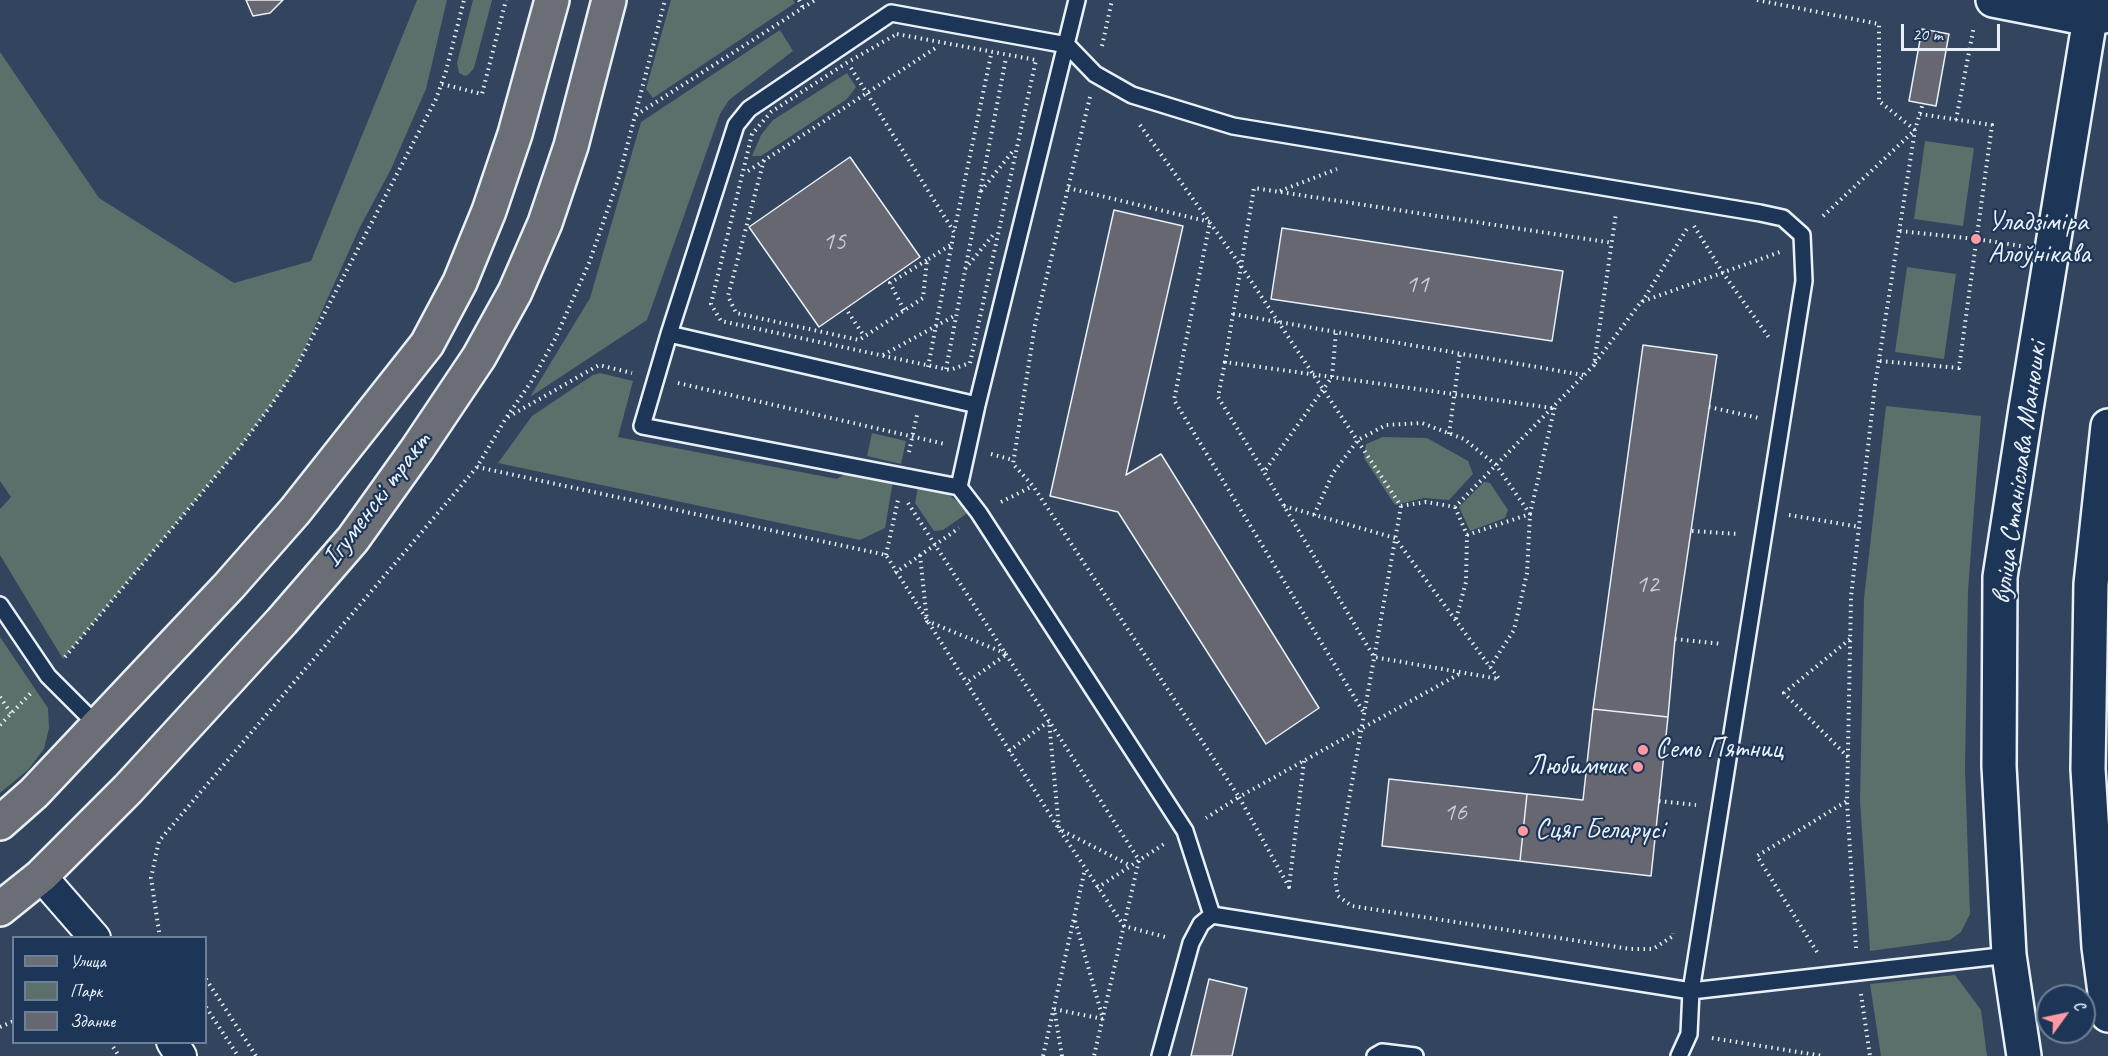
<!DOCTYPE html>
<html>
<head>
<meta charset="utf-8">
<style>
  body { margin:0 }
  #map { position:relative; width:2108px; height:1056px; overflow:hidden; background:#33445e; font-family:Caveat,sans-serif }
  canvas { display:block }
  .legend { position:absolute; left:12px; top:936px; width:195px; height:108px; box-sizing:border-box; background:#1d3557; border:2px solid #6e8097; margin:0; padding:8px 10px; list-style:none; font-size:18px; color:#e8f1f8 }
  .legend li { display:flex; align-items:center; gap:12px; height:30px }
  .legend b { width:30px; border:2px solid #6e8097 }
  .north { position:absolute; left:2036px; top:984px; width:60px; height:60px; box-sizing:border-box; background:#1d3557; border:2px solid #6e8097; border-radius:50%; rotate:57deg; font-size:16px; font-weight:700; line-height:24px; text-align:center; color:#e8f1f8 }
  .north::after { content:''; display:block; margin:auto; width:21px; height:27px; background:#ff9aa2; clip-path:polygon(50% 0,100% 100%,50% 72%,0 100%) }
  .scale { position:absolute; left:1901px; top:24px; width:99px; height:27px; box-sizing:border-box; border:3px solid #e8f1f8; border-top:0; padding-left:8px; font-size:18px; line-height:21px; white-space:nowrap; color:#e8f1f8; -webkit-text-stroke:4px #1d3557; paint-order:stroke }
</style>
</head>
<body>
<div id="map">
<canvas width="2108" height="1056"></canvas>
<ul class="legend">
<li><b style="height:8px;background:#6b6f75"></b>Улица</li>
<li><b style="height:16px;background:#5b6f6b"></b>Парк</li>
<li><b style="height:16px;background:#666770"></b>Здание</li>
</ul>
<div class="north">С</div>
<div class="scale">20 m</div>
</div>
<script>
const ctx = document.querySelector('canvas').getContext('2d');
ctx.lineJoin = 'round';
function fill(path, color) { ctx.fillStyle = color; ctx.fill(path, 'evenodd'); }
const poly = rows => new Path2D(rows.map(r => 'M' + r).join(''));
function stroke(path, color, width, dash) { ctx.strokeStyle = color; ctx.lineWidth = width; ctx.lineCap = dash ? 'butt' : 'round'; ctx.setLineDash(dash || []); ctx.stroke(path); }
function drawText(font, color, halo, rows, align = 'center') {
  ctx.font = font + ' Caveat,sans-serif'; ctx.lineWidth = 4.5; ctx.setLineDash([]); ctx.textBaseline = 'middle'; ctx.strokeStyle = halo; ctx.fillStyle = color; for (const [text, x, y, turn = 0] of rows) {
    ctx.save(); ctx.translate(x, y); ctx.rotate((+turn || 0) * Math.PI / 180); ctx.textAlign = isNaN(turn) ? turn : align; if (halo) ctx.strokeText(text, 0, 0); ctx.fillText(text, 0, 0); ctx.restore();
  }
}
fill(poly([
  [417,0,447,0,426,89,391,169,359,229,296,368,272,404,240,447,63,659,0,555,0,509,11,497,0,481,0,52,99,198,234,283,311,261],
  [473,0,492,0,474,68,468,75,465,76,459,73,457,63],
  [671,0,793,0,795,3,653,98,646,89],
  [780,30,793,51,729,100,720,114,647,320,530,397,590,298,641,122],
  [847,73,856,87,847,99,761,156,752,156,761,135,773,120],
  [1925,141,1974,148,1963,226,1914,219],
  [1907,267,1956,274,1944,359,1895,352],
  [600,373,633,381,618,437,837,479,848,472,893,481,885,528,860,540,498,463,532,416,593,375],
  [1886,406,1981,416,1968,591,1965,770,1970,914,1961,932,1950,940,1870,951,1860,801,1864,598],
  [872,433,906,441,901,464,867,456],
  [1383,437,1427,438,1468,461,1473,474,1449,500,1424,498,1395,505,1364,458,1366,444],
  [1484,482,1490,483,1508,510,1505,518,1470,531,1459,507],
  [918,487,945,491,969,512,943,530,934,531,915,503],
  [0,637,48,708,49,728,44,749,28,770,0,793],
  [1955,975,1981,1010,1987,1056,1881,1056,1870,984]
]), '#5b6f6b');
const building = poly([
  [246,0,283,0,270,13,253,16,246,0],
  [1922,29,1949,34,1936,106,1909,101,1922,29],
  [850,157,920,257,819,327,749,227,850,157],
  [1114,210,1183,226,1126,475,1161,454,1319,708,1266,744,1118,512,1050,496,1114,210],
  [1282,228,1563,271,1552,341,1271,299,1282,228],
  [1643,345,1717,355,1675,639,1668,717,1593,709,1643,345],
  [1593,709,1668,717,1651,876,1520,861,1527,794,1583,800,1593,709],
  [1389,779,1527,794,1520,861,1382,846,1389,779],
  [1209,979,1247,988,1232,1056,1191,1056,1209,979]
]);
fill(building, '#666770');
stroke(building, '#e8f1f8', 1.5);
const lane = poly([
  [669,334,977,405],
  [959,487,977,405,1077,0],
  [0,605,48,676,98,726],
  [1212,915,1185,831,979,513,959,487,642,426,669,334,736,125,749,109,891,13,1067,45,1095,74,1132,95,1233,126,1760,213,1783,218,1802,235,1804,281,1691,991,1689,1034,1679,1056],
  [1160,1056,1191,943,1201,924,1212,915,1691,991,2009,955],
  [1375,1056,1382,1052,1415,1056]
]);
const street = poly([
  [41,876,95,938],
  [172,1042,181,1056]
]);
const secondary = poly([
  [1993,0,2090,19,2108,15],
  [2108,426,2091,584,2088,769,2099,947,2108,1015],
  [2024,1056,2009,955,1999,766,2000,577,2026,409,2093,0]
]);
const primary = poly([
  [0,823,34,793,229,586,295,511,427,344,460,282,489,211,515,134,552,0],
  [0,909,41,876,128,789,282,621,353,539,418,448,479,357,515,292,545,223,571,146,609,0]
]);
stroke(lane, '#e8f1f8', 20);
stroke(street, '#e8f1f8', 34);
stroke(secondary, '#e8f1f8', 38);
stroke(primary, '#e8f1f8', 38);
stroke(poly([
  [799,0,803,8],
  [1757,0,1879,24,1879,101,1915,130,1820,219],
  [897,34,1036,60,970,363,950,370,721,321,711,304,752,134,771,112,848,62,897,34],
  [1102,46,1112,0],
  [851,68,954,232,991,55],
  [442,84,482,94,506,0],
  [1090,97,1035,325,1013,464,1033,486,1239,797,1206,818],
  [636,115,815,0],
  [1956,120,1974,26],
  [1140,125,1241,266,1401,506,1335,878,1338,896,1352,906,1630,949,1653,949,1673,936,1673,933],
  [764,160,728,296,736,313,859,340,923,298,927,260,952,244],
  [748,171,937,47],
  [1068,188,1210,222,1174,400,1364,713],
  [981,191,1013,151],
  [1280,191,1337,169],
  [1694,226,1723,273,1770,339],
  [1900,231,1976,239,2021,246],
  [965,269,993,235],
  [1642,302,1688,227],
  [904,310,890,283,927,260],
  [848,312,864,336],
  [1233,314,1583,375],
  [883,355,956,315],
  [1880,361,1959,368,1992,125,1920,114],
  [1225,362,1218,397,1264,472],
  [1595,363,1641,302,1780,252],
  [928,367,954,232],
  [946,369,1006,58],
  [678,383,945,444],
  [1709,407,1759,418],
  [1552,408,1225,362,1254,188,1613,243],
  [508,417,599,365,632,373],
  [1449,434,1460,353],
  [909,452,917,415],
  [991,454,1013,460],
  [477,467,886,555,1059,829,1124,926,1169,938],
  [1001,502,1033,486],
  [908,503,1139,860,1094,1056],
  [1284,506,1395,538,1499,679,1374,657,1284,506,1264,472,1332,377,1336,332],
  [1401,506,1426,502,1455,507,1594,365,1616,213],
  [1455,507,1467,535,1466,582,1456,619],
  [1314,515,1333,473,1358,440,1386,425,1422,423,1464,439,1496,465,1530,514,1527,573,1514,630,1490,667],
  [1789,515,1860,527],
  [1692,531,1739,534],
  [1467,535,1530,514,1555,406],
  [886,555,898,500],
  [920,555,927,621,1007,654,966,683],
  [895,573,959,528],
  [1675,639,1722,644],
  [65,657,240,447,272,404,296,368,436,99,446,71,464,0],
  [0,697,11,713],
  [0,725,31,693],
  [1009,751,1049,721,1059,829,1131,866],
  [1848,757,1784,693,1850,639],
  [1304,761,1289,887,1239,797,1461,673],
  [1659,801,1696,805],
  [1097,888,1164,844],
  [160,938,151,878,159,841,477,467,506,418,531,382,555,339,589,263,619,177,665,0],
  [1856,948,1847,801,1851,597,1875,385,1915,130,1923,103],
  [1817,952,1757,856,1847,801],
  [206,979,256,1056],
  [1861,994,1870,1056],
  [206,1007,238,1056],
  [0,1027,14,1021],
  [1712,1038,1823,1056],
  [110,1042,119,1056],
  [1043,1056,1085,869],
  [1062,1056,1054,1009,1103,1019,1074,917]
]), '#e8f1f8', 4, [1.5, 4.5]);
stroke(lane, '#1d3557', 15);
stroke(street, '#1d3557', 30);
stroke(secondary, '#1d3557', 33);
stroke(primary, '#6b6f75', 33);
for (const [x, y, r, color] of [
  [1976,239,6,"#ff9aa2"],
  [1643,750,6,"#ff9aa2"],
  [1638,767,6,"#ff9aa2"],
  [1523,831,6,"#ff9aa2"]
]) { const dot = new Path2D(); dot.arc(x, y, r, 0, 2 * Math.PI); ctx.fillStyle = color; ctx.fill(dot); stroke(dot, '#1d3557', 2); }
drawText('26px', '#c8ced6', null, [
  ["15",834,242],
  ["11",1417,285],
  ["12",1647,585],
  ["16",1455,813]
]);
drawText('28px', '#e8f1f8', '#1d3557', [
  ["Уладзіміра",1988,223],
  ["Алоўнікава",1988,255],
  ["Семь Пятниц",1655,750],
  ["Любимчик",1626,767,"right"],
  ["Сцяг Беларусі",1535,831]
], 'left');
drawText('28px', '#e8f1f8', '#1d3557', [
  ["вуліца Станіслава Манюшкі",2020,473,-82],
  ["Ігуменскі тракт",377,500,-53]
]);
</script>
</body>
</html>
